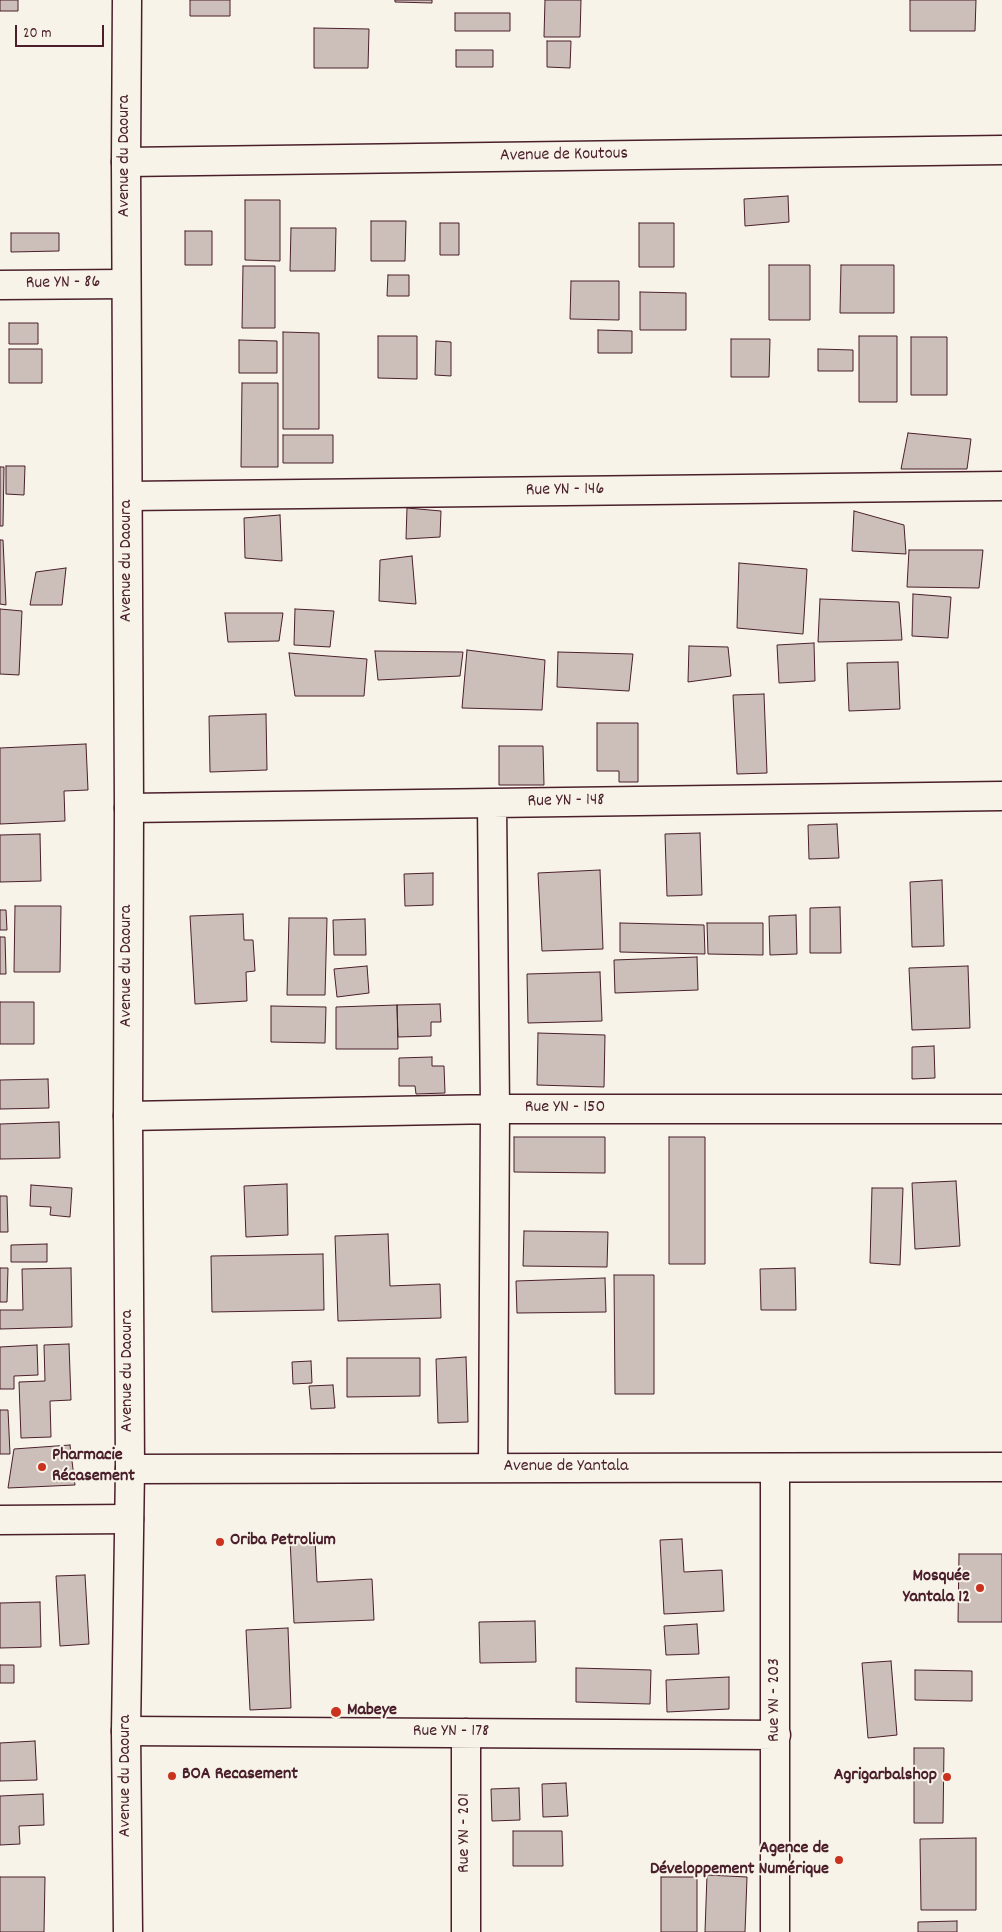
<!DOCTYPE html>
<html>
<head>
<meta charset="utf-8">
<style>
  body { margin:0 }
  #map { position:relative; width:1002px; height:1932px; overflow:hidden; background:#f7f3e8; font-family:Dekko,sans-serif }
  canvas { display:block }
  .scale { position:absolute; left:15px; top:25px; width:89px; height:22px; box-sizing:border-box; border:2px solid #4a1f2b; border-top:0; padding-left:6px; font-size:15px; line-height:18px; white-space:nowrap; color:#4a1f2b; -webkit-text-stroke:4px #f7f3e8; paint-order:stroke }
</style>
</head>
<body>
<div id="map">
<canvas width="1002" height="1932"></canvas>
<div class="scale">20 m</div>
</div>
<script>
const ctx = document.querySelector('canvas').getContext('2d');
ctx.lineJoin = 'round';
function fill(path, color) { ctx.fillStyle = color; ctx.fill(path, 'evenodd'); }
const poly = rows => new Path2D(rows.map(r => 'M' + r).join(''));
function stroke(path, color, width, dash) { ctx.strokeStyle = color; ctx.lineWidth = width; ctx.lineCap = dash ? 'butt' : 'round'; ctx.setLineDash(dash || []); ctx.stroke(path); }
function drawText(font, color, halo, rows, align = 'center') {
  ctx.font = font + ' Dekko,sans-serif'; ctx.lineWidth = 4; ctx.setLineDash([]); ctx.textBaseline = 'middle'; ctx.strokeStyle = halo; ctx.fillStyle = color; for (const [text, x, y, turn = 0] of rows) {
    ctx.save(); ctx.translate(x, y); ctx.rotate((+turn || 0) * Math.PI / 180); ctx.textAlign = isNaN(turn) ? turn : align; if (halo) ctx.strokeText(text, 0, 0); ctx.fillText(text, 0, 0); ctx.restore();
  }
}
const building = poly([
  [0,0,18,0,18,11,0,11,0,0],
  [190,0,230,0,230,16,190,16,190,0],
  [395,0,432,0,432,3,395,2,395,0],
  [545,0,581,0,580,37,544,37,545,0],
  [910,0,976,0,975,31,910,31,910,0],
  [455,13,510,13,510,31,455,31,455,13],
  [314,28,369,29,368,68,314,68,314,28],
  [547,41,571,41,570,68,547,67,547,41],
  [456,50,493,50,493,67,456,67,456,50],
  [788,196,789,222,745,226,744,199,788,196],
  [245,200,280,200,280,261,245,260,245,200],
  [371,221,406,221,405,261,371,261,371,221],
  [440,223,459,223,459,255,440,255,440,223],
  [639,223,674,223,674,267,639,267,639,223],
  [291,228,336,228,335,271,290,271,291,228],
  [185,231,212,231,212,265,185,265,185,231],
  [11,233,59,233,59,251,11,252,11,233],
  [769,265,810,265,810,320,769,320,769,265],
  [841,265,894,265,894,313,840,313,841,265],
  [243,266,275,266,275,328,242,328,243,266],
  [388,275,409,275,409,296,387,296,388,275],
  [571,281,619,281,619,320,570,319,571,281],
  [640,292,686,293,686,330,640,330,640,292],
  [9,323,38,323,38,344,9,344,9,323],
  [598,330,632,331,632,353,598,353,598,330],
  [283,332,319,333,319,429,283,429,283,332],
  [378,336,417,336,417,379,378,378,378,336],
  [859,336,897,336,897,402,859,402,859,336],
  [911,337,947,337,947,395,911,395,911,337],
  [731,339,770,339,769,377,731,377,731,339],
  [239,340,277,341,277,373,239,373,239,340],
  [436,341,451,342,451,376,435,375,436,341],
  [9,349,42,349,42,383,9,383,9,349],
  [818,349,853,350,853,371,818,371,818,349],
  [242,383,278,383,278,467,241,467,242,383],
  [908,433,971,439,967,469,901,469,908,433],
  [283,435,333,435,333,463,283,463,283,435],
  [6,466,25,466,24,495,6,494,6,466],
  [0,467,4,467,3,526,0,526,0,467],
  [407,508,441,511,440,537,406,539,407,508],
  [854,511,904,525,906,554,852,551,854,511],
  [280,515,282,561,245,558,244,518,280,515],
  [0,540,3,540,6,605,0,604,0,540],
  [909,550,983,550,979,588,907,587,909,550],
  [412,556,416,604,379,601,380,560,412,556],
  [739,563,807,569,803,634,737,628,739,563],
  [66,568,62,605,30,605,36,572,66,568],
  [913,594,951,597,948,638,912,636,913,594],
  [820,599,899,602,902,640,818,642,820,599],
  [0,609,22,611,19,675,0,674,0,609],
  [295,609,334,611,330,647,294,645,295,609],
  [225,613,283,613,279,641,228,642,225,613],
  [814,643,815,681,779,683,777,645,814,643],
  [689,646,728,647,731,676,688,682,689,646],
  [467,650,545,660,542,710,462,708,467,650],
  [375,651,463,652,460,676,378,680,375,651],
  [558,652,633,654,629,691,557,687,558,652],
  [289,653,367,659,364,696,295,696,289,653],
  [898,662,900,709,849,711,847,663,898,662],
  [764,694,767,773,737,774,733,695,764,694],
  [266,714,267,770,210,772,209,716,266,714],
  [597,723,638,723,638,782,619,782,619,771,597,771,597,723],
  [86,744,88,790,64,791,65,821,0,824,0,748,86,744],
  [499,746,543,746,544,785,499,785,499,746],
  [837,824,839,858,809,859,808,825,837,824],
  [700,833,702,895,667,896,665,834,700,833],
  [40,834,41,881,0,882,0,835,40,834],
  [600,870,603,949,542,951,538,873,600,870],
  [433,873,433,905,405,906,404,874,433,873],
  [942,880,944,946,912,947,910,882,942,880],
  [15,906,61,906,60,972,14,972,15,906],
  [840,907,841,953,810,953,810,908,840,907],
  [0,910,6,910,7,930,0,930,0,910],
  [243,914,244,940,253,940,255,971,246,972,247,1001,195,1004,190,916,243,914],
  [796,915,797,954,770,955,769,916,796,915],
  [289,918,327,918,325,995,287,995,289,918],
  [365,919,366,955,334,955,333,920,365,919],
  [620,923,704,925,705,954,620,952,620,923],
  [707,923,763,923,763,955,708,954,707,923],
  [0,937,5,937,6,974,0,974,0,937],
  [697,957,698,990,615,993,614,960,697,957],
  [367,966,369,993,337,997,334,969,367,966],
  [968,966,970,1028,912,1030,909,968,968,966],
  [600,972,602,1021,528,1023,527,974,600,972],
  [0,1002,34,1002,34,1044,0,1044,0,1002],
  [440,1004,441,1022,431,1022,431,1036,398,1037,397,1005,440,1004],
  [397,1005,398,1049,336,1049,336,1007,397,1005],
  [271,1006,326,1007,325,1043,271,1042,271,1006],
  [538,1033,605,1035,604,1087,537,1085,538,1033],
  [934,1046,935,1078,912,1079,912,1047,934,1046],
  [432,1057,432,1066,444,1066,445,1093,416,1094,415,1086,399,1086,399,1058,432,1057],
  [48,1079,49,1108,0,1109,0,1080,48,1079],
  [59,1122,60,1158,0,1159,0,1124,59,1122],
  [514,1137,605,1137,605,1173,514,1172,514,1137],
  [669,1137,705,1137,705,1264,669,1264,669,1137],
  [956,1181,960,1246,915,1249,912,1183,956,1181],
  [287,1184,288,1235,246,1237,244,1186,287,1184],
  [31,1185,72,1188,70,1217,50,1215,51,1207,30,1206,31,1185],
  [872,1188,903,1188,900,1265,870,1263,872,1188],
  [0,1196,7,1196,8,1232,0,1232,0,1196],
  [524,1231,608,1232,607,1267,523,1266,524,1231],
  [388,1234,390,1286,440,1284,441,1318,338,1321,335,1236,388,1234],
  [47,1244,47,1262,11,1262,11,1245,47,1244],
  [323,1254,324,1310,212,1312,211,1256,323,1254],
  [0,1268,8,1268,7,1302,0,1302,0,1268],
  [71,1268,72,1327,0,1329,0,1310,23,1310,22,1269,71,1268],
  [795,1268,796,1310,761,1310,760,1269,795,1268],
  [614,1275,654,1275,654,1394,615,1394,614,1275],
  [605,1278,606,1312,517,1313,516,1281,605,1278],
  [69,1344,71,1400,50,1401,51,1437,21,1438,19,1382,45,1381,44,1345,69,1344],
  [37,1345,38,1375,14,1376,14,1389,0,1389,0,1347,37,1345],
  [466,1357,468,1422,438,1423,436,1359,466,1357],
  [347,1358,420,1358,420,1396,347,1397,347,1358],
  [311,1361,312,1383,293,1384,292,1362,311,1361],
  [333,1385,335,1408,311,1409,309,1386,333,1385],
  [0,1410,8,1410,10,1454,0,1454,0,1410],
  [70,1445,75,1485,8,1488,14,1449,70,1445],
  [315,1538,317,1582,372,1579,374,1620,294,1623,290,1539,315,1538],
  [682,1539,684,1572,722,1570,724,1611,664,1614,660,1540,682,1539],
  [959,1554,1002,1554,1002,1622,958,1622,959,1554],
  [85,1575,89,1644,60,1646,56,1576,85,1575],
  [40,1602,41,1647,0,1648,0,1603,40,1602],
  [535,1621,536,1662,480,1663,479,1622,535,1621],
  [697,1624,699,1654,666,1655,664,1626,697,1624],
  [288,1628,291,1708,250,1710,246,1630,288,1628],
  [891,1661,897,1735,868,1738,862,1663,891,1661],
  [0,1665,14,1665,14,1683,0,1683,0,1665],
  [576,1668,651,1670,650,1704,576,1702,576,1668],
  [915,1670,972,1671,972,1701,915,1700,915,1670],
  [729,1677,729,1709,667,1712,666,1680,729,1677],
  [35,1741,37,1780,0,1781,0,1743,35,1741],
  [914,1748,944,1748,943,1823,914,1823,914,1748],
  [566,1783,568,1816,543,1817,542,1784,566,1783],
  [519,1788,520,1820,492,1821,491,1789,519,1788],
  [43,1794,44,1825,19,1826,20,1844,0,1845,0,1796,43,1794],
  [513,1831,562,1831,563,1866,513,1866,513,1831],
  [976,1838,976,1910,921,1910,920,1839,976,1838],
  [707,1875,747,1877,745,1932,705,1932,707,1875],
  [0,1877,45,1877,44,1932,0,1932,0,1877],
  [661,1877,697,1877,697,1932,661,1932,661,1877],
  [957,1921,957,1932,918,1932,918,1922,957,1921]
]);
fill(building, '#ccbfb9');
stroke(building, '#4a1f2b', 1);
const minor = poly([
  [126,162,1002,150],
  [0,285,126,284],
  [128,496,1002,486],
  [492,804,495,1109,493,1468],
  [129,808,1002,796],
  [128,1116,495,1109,1002,1109],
  [775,1468,775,1932],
  [130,1469,1002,1467],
  [0,1520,129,1519],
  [126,1731,776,1735],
  [466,1932,466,1733]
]);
const tertiary = poly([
  [127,0,126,162,129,808,128,1116,130,1469,126,1731,128,1932]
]);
stroke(minor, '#4a1f2b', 31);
stroke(tertiary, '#4a1f2b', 31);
stroke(minor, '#f7f3e8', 28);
stroke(tertiary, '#f7f3e8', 28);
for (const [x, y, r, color] of [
  [42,1467,5,"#c8321e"],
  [220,1542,5,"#c8321e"],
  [980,1588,5,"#c8321e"],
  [336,1712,6,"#c8321e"],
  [172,1776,5,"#c8321e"],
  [947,1777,5,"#c8321e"],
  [839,1860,5,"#c8321e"]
]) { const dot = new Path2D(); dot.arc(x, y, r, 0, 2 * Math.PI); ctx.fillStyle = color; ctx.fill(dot); stroke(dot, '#f7f3e8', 2); }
drawText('18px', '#4a1f2b', '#f7f3e8', [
  ["Avenue du Daoura",126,156,-90],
  ["Avenue de Koutous",564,156,-1],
  ["Rue YN - 86",63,284,-1],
  ["Rue YN - 146",565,491,-1],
  ["Avenue du Daoura",128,561,-90],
  ["Rue YN - 148",566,802,-1],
  ["Avenue du Daoura",128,966,-90],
  ["Rue YN - 150",565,1109],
  ["Avenue du Daoura",129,1371,-90],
  ["Avenue de Yantala",566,1468],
  ["Rue YN - 203",776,1700,-90],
  ["Rue YN - 178",451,1733],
  ["Avenue du Daoura",127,1776,-90],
  ["Rue YN - 201",466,1833,-90]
]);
drawText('bold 18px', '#4a1f2b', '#f7f3e8', [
  ["Pharmacie",52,1457],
  ["Récasement",52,1478],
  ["Oriba Petrolium",230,1542],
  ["Mosquée",970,1578,"right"],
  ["Yantala 12",970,1599,"right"],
  ["Mabeye",347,1712],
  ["BOA Recasement",182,1776],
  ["Agrigarbalshop",937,1777,"right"],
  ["Agence de",829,1850,"right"],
  ["Développement Numérique",829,1871,"right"]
], 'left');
</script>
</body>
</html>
